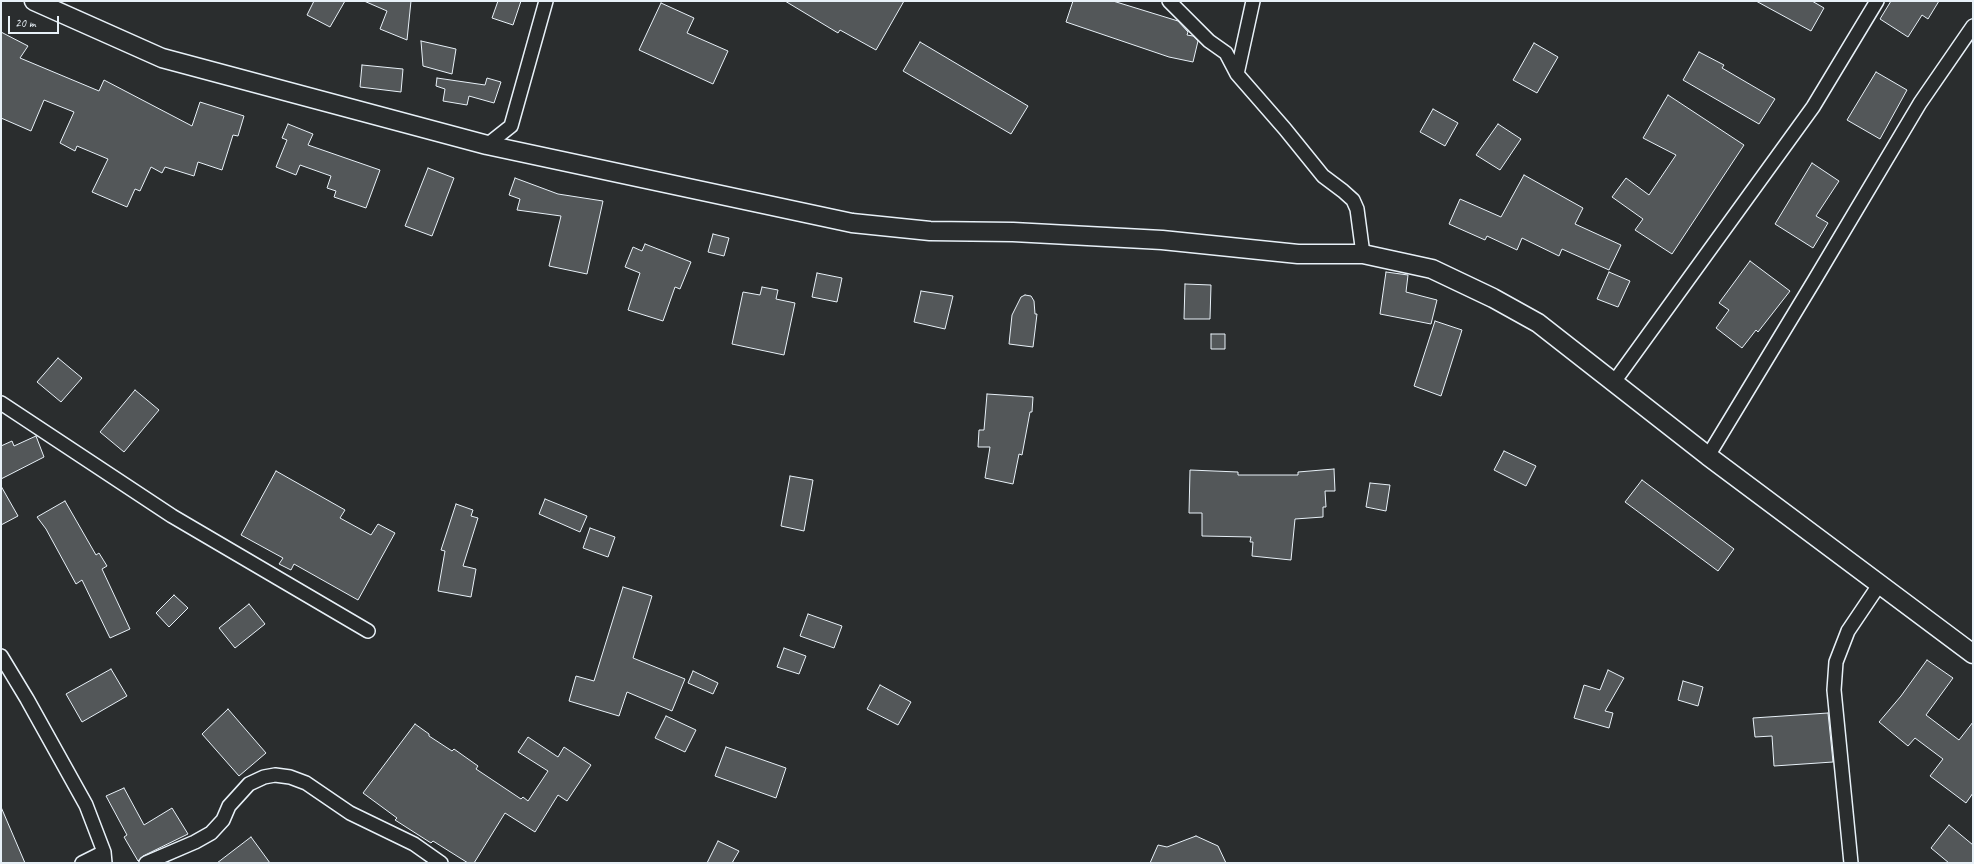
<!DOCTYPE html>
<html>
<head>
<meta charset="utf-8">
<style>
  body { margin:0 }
  #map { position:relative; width:1974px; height:864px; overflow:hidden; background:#2a2d2e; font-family:Caveat,sans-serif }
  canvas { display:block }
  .frame { position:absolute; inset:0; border:2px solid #e8f1f8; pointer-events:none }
  .scale { position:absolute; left:8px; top:16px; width:51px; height:18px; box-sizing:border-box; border:2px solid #e8f1f8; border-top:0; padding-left:5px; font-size:12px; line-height:14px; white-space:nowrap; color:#e8f1f8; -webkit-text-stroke:3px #2a2d2e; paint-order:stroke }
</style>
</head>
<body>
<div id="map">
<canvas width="1974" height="864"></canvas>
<div class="frame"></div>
<div class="scale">20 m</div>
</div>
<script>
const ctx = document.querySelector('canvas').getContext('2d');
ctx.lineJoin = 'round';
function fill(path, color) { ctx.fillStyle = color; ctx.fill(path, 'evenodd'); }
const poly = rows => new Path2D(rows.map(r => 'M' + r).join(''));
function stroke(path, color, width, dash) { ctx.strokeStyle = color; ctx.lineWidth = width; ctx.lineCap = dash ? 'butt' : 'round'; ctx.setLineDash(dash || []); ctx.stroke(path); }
const building = poly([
  [314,1,345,1,330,27,307,15,314,1],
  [364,1,411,1,407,40,380,29,387,11,364,1],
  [498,1,521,1,513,25,492,18,498,1],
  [785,1,904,1,876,50,840,30,838,33,785,1],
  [1073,1,1113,1,1178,21,1188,32,1187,35,1193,36,1198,41,1193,62,1169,57,1066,22,1073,1],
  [1756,1,1812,1,1824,8,1811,31,1756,1],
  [1891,1,1939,1,1928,19,1922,15,1908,37,1880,19,1891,1],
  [661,3,694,18,687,33,728,51,713,84,639,50,661,3],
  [1,32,28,46,20,58,99,91,104,80,192,126,200,102,244,116,238,136,233,135,222,170,198,162,194,176,165,167,162,173,151,167,140,191,135,189,127,207,92,192,108,159,77,146,75,151,60,143,74,112,44,100,31,131,1,118,1,32],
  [421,41,456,49,452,74,423,66,421,41],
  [920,42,1028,106,1011,134,903,71,920,42],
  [1534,43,1558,57,1537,93,1513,80,1534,43],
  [1699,52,1724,65,1722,68,1775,99,1759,124,1683,80,1699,52],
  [362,65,403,69,401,92,360,87,362,65],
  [1876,72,1907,90,1880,139,1847,120,1876,72],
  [437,78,485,85,487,78,501,82,494,103,469,96,467,105,443,101,445,89,436,86,437,78],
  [1668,95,1744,145,1672,254,1635,230,1643,219,1612,197,1626,178,1649,195,1676,155,1643,138,1668,95],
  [1433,109,1458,123,1445,146,1420,132,1433,109],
  [288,124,313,134,308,145,380,170,366,208,334,197,336,191,327,188,331,176,300,165,296,175,276,167,287,140,282,138,288,124],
  [1498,124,1521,139,1500,170,1476,155,1498,124],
  [1812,163,1839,181,1816,216,1828,223,1813,248,1775,224,1812,163],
  [428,168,454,178,432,236,405,226,428,168],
  [1524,175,1583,208,1575,224,1621,245,1609,270,1562,249,1559,256,1522,238,1517,250,1487,236,1485,240,1449,224,1460,199,1501,217,1524,175],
  [515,178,558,194,603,201,587,274,549,266,561,216,517,210,520,199,509,195,515,178],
  [713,234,729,238,724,256,708,252,713,234],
  [645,244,691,262,680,289,675,287,663,321,628,310,640,273,625,267,633,247,642,251,645,244],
  [1750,261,1790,291,1758,332,1756,330,1742,348,1716,328,1729,310,1719,303,1750,261],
  [1386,272,1408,275,1406,292,1437,300,1431,324,1380,314,1386,272],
  [1609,272,1630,281,1618,307,1597,299,1609,272],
  [817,273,842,278,837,302,812,297,817,273],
  [1185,284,1211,285,1210,319,1184,319,1185,284],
  [762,287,778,290,776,299,795,303,784,355,732,344,743,292,760,295,762,287],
  [921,291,953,296,945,329,914,322,921,291],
  [1025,295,1031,296,1034,301,1035,314,1037,314,1033,347,1009,344,1012,315,1021,297,1025,295],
  [1435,321,1462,330,1441,396,1414,386,1435,321],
  [1211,334,1225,334,1225,349,1211,349,1211,334],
  [58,358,82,378,61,402,37,382,58,358],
  [135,390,159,410,124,452,100,432,135,390],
  [987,394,1033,397,1032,412,1030,412,1022,455,1019,454,1013,484,985,478,990,447,978,447,979,430,984,430,987,394],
  [36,436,44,457,1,479,1,446,12,441,14,446,36,436],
  [1504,451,1536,466,1526,486,1494,470,1504,451],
  [1334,469,1335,491,1325,491,1326,507,1323,507,1323,517,1295,519,1291,560,1252,556,1253,542,1250,542,1251,537,1202,536,1202,513,1189,513,1190,470,1238,472,1238,475,1298,475,1298,472,1334,469],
  [276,471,345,510,340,518,371,535,378,524,395,533,358,600,294,564,291,570,279,564,283,558,241,535,276,471],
  [790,476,813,480,804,531,781,526,790,476],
  [1642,480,1734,549,1718,571,1625,502,1642,480],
  [1370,483,1390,485,1386,511,1366,507,1370,483],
  [1,486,18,516,1,525,1,486],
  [545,499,587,516,580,532,539,514,545,499],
  [65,501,96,555,99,553,107,566,102,569,130,629,110,638,82,580,76,584,46,529,37,517,65,501],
  [456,504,473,510,471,516,478,518,463,566,476,569,471,597,438,591,445,551,441,550,456,504],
  [590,528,615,537,608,557,583,548,590,528],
  [623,587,652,596,633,658,685,679,672,711,627,692,619,716,569,701,576,676,594,681,623,587],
  [174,595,188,608,169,627,156,613,174,595],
  [249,604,265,624,235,648,219,628,249,604],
  [808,614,842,626,834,648,800,636,808,614],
  [784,648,806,656,799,674,777,667,784,648],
  [1927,660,1953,678,1926,715,1959,740,1973,722,1973,793,1966,803,1930,776,1943,759,1915,738,1908,746,1879,722,1901,696,1927,660],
  [111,669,127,696,82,722,66,694,111,669],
  [1608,670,1624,678,1605,711,1613,713,1609,728,1574,718,1584,685,1600,690,1608,670],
  [693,671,718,683,713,694,688,683,693,671],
  [1683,681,1703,687,1698,706,1678,700,1683,681],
  [880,685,911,702,898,725,867,709,880,685],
  [228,709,266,753,239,776,202,734,228,709],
  [1828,713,1833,762,1774,766,1772,736,1755,737,1753,718,1828,713],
  [666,716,696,730,685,752,655,738,666,716],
  [415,724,429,734,429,736,452,751,454,749,478,766,476,769,521,799,523,797,528,801,548,771,518,752,528,737,558,757,564,747,591,765,567,801,558,795,535,832,505,813,474,863,468,863,433,841,431,843,395,820,397,818,363,793,415,724],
  [726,747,786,768,776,798,715,776,726,747],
  [124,788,144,825,172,808,188,834,143,856,138,861,124,837,127,835,106,796,124,788],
  [1,807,25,863,1,863,1,807],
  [1949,825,1973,845,1973,863,1949,863,1931,848,1949,825],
  [1196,836,1218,846,1226,863,1150,863,1158,845,1167,847,1196,836],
  [251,837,270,863,217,863,251,837],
  [718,841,739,851,732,863,707,863,718,841]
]);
fill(building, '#535759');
stroke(building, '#e8f1f8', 1);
const street = poly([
  [1169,1,1209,41,1226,53,1237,74,1285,129,1323,176,1343,191,1353,200,1357,209,1363,254],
  [1237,74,1253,1],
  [487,145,511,126,546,1],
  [1614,382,1813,107,1877,1],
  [1,403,172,516,368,631],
  [1708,456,1814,281,1920,103,1973,26],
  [1,656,27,699,86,805,104,852,105,863],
  [82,863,104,852],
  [146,863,195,842,211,833,223,820,229,806,249,784,264,777,275,775,290,777,306,783,350,813,414,844,441,863],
  [1851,863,1834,690,1836,662,1848,631,1879,585]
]);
const secondary = poly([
  [34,1,162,58,487,145,852,223,930,231,1013,232,1162,240,1298,254,1363,254,1432,269,1493,298,1538,323,1708,456,1973,654]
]);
stroke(street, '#e8f1f8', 16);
stroke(secondary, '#e8f1f8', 21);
stroke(street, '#2a2d2e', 13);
stroke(secondary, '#2a2d2e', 18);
</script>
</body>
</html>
